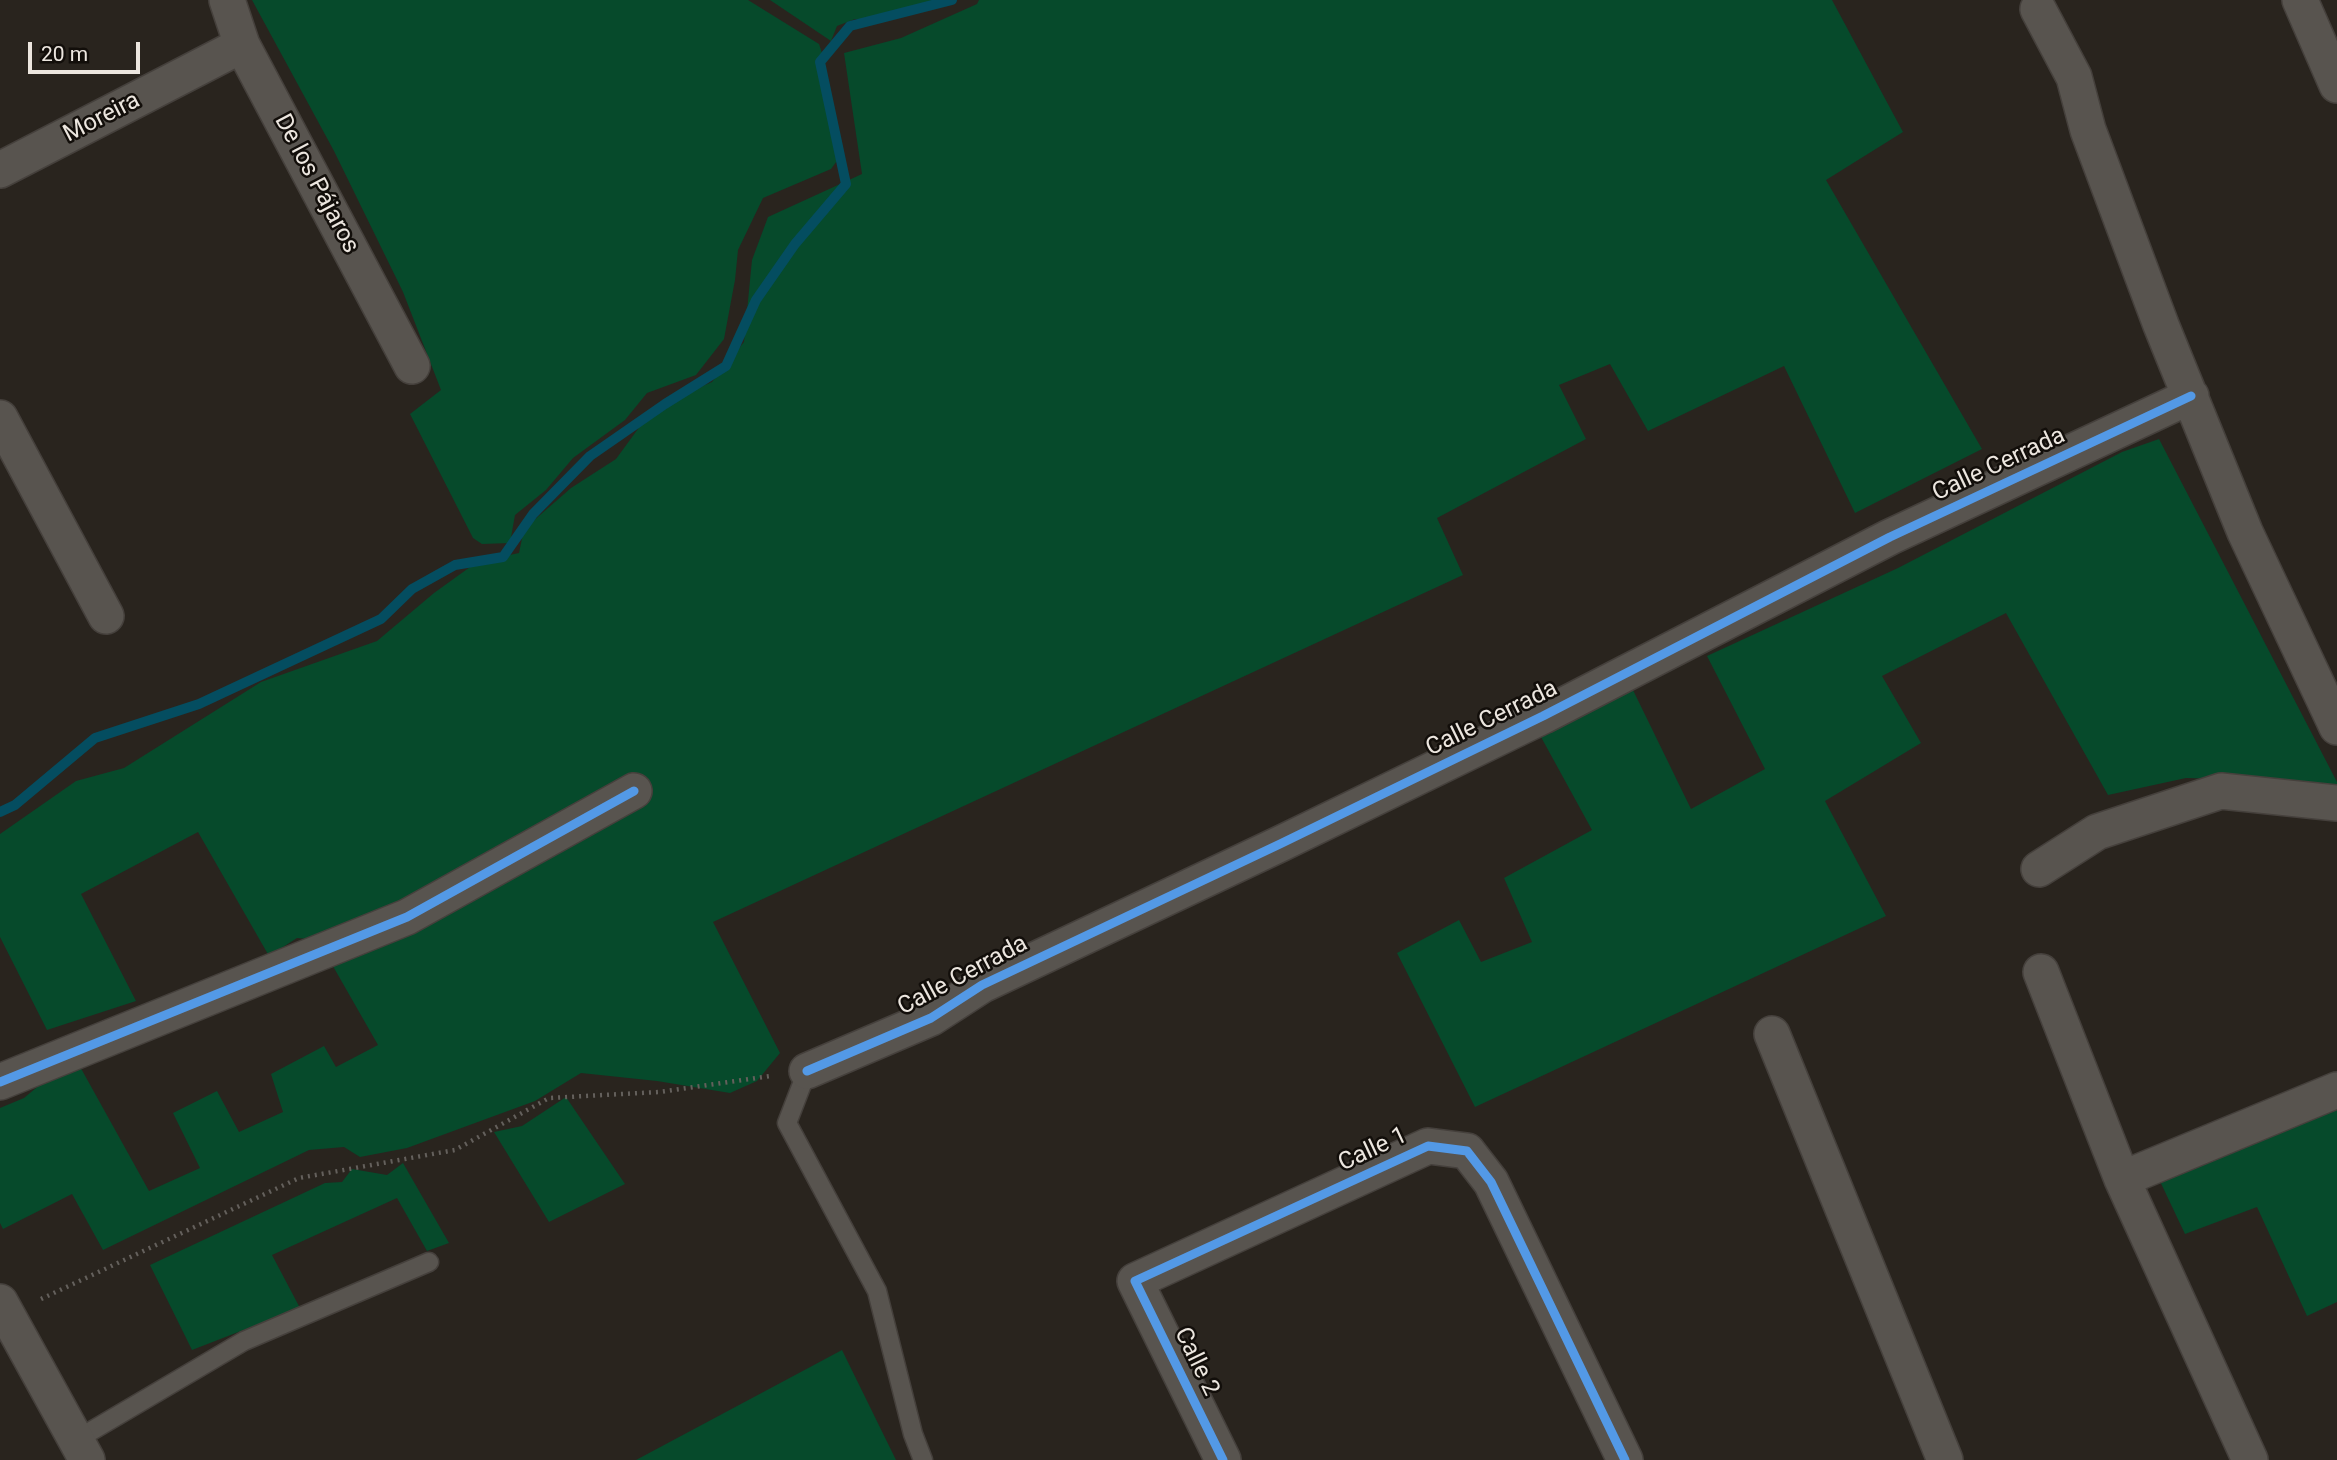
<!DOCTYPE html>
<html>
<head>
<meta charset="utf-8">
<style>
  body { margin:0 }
  #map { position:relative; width:2337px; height:1460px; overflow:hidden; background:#29241e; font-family:Roboto,sans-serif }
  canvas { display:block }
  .scale { position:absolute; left:28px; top:42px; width:112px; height:32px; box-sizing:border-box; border:4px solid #ece6df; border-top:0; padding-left:9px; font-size:21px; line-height:24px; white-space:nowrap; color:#ece6df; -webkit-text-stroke:5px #120e0a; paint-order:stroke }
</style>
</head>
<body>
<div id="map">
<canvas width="2337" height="1460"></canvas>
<div class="scale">20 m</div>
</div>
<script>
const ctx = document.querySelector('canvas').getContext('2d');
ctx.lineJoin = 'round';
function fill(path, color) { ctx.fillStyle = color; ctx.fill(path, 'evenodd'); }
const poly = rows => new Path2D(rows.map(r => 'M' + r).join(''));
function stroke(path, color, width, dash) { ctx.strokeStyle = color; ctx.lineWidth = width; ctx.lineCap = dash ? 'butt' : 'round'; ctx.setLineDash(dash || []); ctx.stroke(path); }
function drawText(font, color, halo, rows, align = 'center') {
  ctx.font = font + ' Roboto,sans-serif'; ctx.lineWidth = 5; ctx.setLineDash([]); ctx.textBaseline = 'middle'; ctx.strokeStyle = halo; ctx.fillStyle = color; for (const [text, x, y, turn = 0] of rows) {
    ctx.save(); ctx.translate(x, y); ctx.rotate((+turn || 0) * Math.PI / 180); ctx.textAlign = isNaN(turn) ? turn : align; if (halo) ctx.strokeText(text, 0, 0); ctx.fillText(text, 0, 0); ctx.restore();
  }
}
fill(poly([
  [252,0,748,0,819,44,824,59,827,92,838,126,842,154,831,169,763,198,738,250,735,280,724,339,696,375,647,393,625,420,573,458,546,490,515,515,510,543,482,544,473,538,410,414,441,390,403,292,334,151],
  [770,0,937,0,888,21,855,19,837,26,831,41],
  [979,0,1832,0,1903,132,1826,180,1982,449,1855,513,1784,366,1648,431,1610,364,1559,385,1586,439,1437,518,1463,575,713,922,780,1053,757,1081,730,1093,657,1081,581,1073,535,1101,407,1148,360,1157,344,1147,309,1150,103,1250,72,1194,3,1229,0,1223,0,1108,24,1098,48,1078,78,1063,149,1191,200,1168,173,1113,217,1091,239,1132,283,1112,271,1074,324,1046,336,1067,378,1045,318,940,297,938,269,956,198,832,81,894,136,1001,47,1030,0,937,0,834,76,781,124,768,261,682,377,641,434,593,477,562,519,553,524,529,571,488,616,459,654,407,712,382,744,342,752,260,768,217,862,174,844,53,901,38,977,4],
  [2159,439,2337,782,2337,790,2261,780,2186,778,2108,795,2006,613,1882,676,1921,743,1825,801,1886,916,1475,1107,1397,953,1459,920,1481,962,1532,942,1504,878,1592,830,1541,737,1632,688,1691,809,1765,769,1707,656,1898,568,2122,452],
  [566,1097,625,1184,549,1222,494,1132,522,1126],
  [2337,1105,2337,1302,2307,1316,2257,1207,2185,1234,2157,1175],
  [403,1163,449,1243,427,1251,397,1198,272,1255,300,1308,192,1350,150,1265,325,1183,342,1182,352,1169,387,1175],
  [842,1350,896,1460,636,1460]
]), '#064a2b');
stroke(poly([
  [0,812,15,805,95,738,199,704,381,619,412,589,455,565,503,557,533,514,590,456,665,404,726,366,756,300,795,244,846,184,820,62,850,26,952,0]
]), '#044d60', 10);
const service = poly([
  [807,1071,787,1123,877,1291,913,1434,923,1460],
  [76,1440,244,1341,429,1262]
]);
const minor = poly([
  [227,0,242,45,412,366],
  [2300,0,2337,85],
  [2038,9,2074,77,2088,130,2161,325,2245,532,2337,727],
  [0,170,242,45],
  [0,418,106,616],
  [2039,869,2097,832,2221,791,2337,803],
  [2041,972,2122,1179,2250,1460],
  [1772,1034,1945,1460],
  [807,1071,931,1018,982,985,1280,844,1543,716,1890,537,2191,396],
  [0,1082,407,917,634,791],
  [2122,1179,2337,1090],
  [0,1302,87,1460],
  [1223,1460,1135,1281,1428,1146,1467,1151,1491,1182,1625,1460]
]);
stroke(service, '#45403c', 21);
stroke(minor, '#45403c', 38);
stroke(poly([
  [41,1299,299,1178,455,1150,549,1098,659,1092,771,1076]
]), '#64605c', 4.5, [2, 5]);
stroke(service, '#58544f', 18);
stroke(minor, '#58544f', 35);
stroke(poly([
  [807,1071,931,1018,982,985,1280,844,1543,716,1890,537,2191,396],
  [0,1082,407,917,634,791],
  [1223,1460,1135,1281,1428,1146,1467,1151,1491,1182,1625,1460]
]), '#5399e6', 9);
drawText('24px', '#ece6df', '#120e0a', [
  ["Moreira",102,118,-27],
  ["De los Pájaros",316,184,62],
  ["Calle Cerrada",1999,465,-25],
  ["Calle Cerrada",1492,719,-26],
  ["Calle Cerrada",963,976,-28],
  ["Calle 1",1373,1150,-25],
  ["Calle 2",1196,1362,64]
]);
</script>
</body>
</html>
